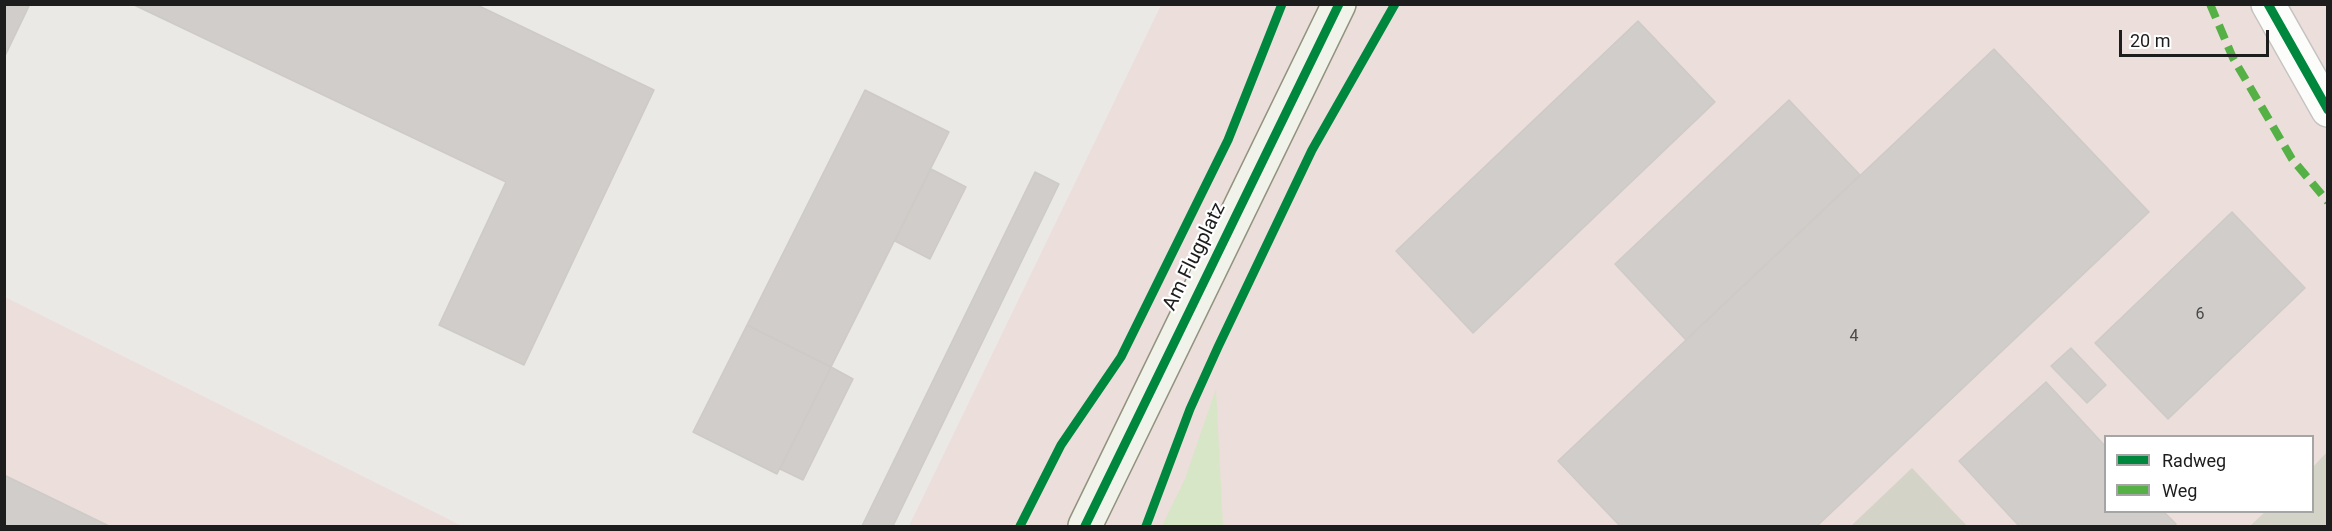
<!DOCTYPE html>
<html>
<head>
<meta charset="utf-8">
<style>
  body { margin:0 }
  #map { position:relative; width:2332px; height:531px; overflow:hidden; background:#ebe9e5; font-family:Roboto,sans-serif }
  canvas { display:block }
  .frame { position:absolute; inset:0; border:6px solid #1d1d1d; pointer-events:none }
  .legend { position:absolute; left:2104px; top:435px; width:210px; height:78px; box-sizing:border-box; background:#fff; border:2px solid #a5a5a5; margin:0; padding:8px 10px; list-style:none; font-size:18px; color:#1d1d1d }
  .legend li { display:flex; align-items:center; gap:12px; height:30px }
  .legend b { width:30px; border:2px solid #a5a5a5 }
  .scale { position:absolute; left:2119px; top:30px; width:150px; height:27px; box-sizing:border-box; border:3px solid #1d1d1d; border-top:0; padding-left:8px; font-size:18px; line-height:21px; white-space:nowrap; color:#1d1d1d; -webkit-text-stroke:4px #fff; paint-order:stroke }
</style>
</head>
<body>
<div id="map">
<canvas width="2332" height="531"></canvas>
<div class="frame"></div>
<ul class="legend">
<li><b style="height:8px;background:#00873e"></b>Radweg</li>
<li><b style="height:8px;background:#55b145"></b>Weg</li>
</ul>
<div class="scale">20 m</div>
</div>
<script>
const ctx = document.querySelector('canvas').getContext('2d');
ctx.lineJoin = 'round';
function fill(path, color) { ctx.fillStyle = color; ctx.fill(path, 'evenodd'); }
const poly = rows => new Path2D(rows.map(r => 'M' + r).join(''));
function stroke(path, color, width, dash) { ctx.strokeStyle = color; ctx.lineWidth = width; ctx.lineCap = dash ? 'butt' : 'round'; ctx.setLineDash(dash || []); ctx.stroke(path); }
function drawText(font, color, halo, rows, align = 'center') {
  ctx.font = font + ' Roboto,sans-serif'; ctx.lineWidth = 4.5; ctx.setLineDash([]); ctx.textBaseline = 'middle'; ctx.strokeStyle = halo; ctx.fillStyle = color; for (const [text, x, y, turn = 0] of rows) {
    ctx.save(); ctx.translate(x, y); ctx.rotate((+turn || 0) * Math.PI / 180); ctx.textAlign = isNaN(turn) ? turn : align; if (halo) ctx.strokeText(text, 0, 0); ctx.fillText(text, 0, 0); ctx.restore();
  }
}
fill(poly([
  [1161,5,2327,5,2327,526,909,526],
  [2106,436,2312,436,2312,512,2106,512],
  [5,297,462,526,5,526]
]), '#ecdedb');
fill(poly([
  [2327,452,2327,526,2250,526,2265,512,2312,512,2313,467],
  [1912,468,1967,526,1851,526]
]), '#d3d3c7');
fill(poly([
  [1216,389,1223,526,1162,526,1185,479]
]), '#d7e6c6');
const building = poly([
  [4,4,30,4,4,58,4,4],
  [132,4,475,4,654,90,524,365,439,325,506,182,132,4],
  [1638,21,1715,102,1473,333,1396,251,1638,21],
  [1994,49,2149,212,1817,526,1620,526,1558,461,1994,49],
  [865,90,949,132,831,367,747,325,865,90],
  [1789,100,1860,175,1686,340,1615,264,1789,100],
  [931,169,966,187,930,259,895,241,931,169],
  [1035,172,1059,184,893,526,862,526,1035,172],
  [2232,212,2305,288,2168,419,2095,343,2232,212],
  [747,325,831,367,777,474,693,432,747,325],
  [2071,348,2106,385,2087,403,2051,366,2071,348],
  [831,367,853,379,803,480,780,469,831,367],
  [2046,382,2106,447,2106,512,2164,512,2176,524,2174,526,2019,526,1959,461,2046,382],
  [4,475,109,526,4,526,4,475]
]);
fill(building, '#d0cdca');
stroke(building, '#cecbc7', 1.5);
const street = poly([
  [2268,4,2328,110]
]);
const secondary = poly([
  [1085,526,1339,4]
]);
stroke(street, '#c4c3c1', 36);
stroke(secondary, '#91937f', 36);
stroke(street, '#fcfcfb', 33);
stroke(secondary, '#f1f2ea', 33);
stroke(poly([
  [2210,4,2233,58,2292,159,2328,202]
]), '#55b145', 8, [15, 8]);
stroke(poly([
  [2268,4,2328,110],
  [1020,526,1061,445,1121,357,1228,140,1282,4],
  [1085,526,1339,4],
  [1146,526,1190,409,1218,347,1312,150,1395,4]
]), '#00873e', 9);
drawText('16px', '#4a4948', null, [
  ["6",2200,315],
  ["4",1854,337]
]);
drawText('20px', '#1d1d1d', '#fff', [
  ["Am Flugplatz",1195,257,-64]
]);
</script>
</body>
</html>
